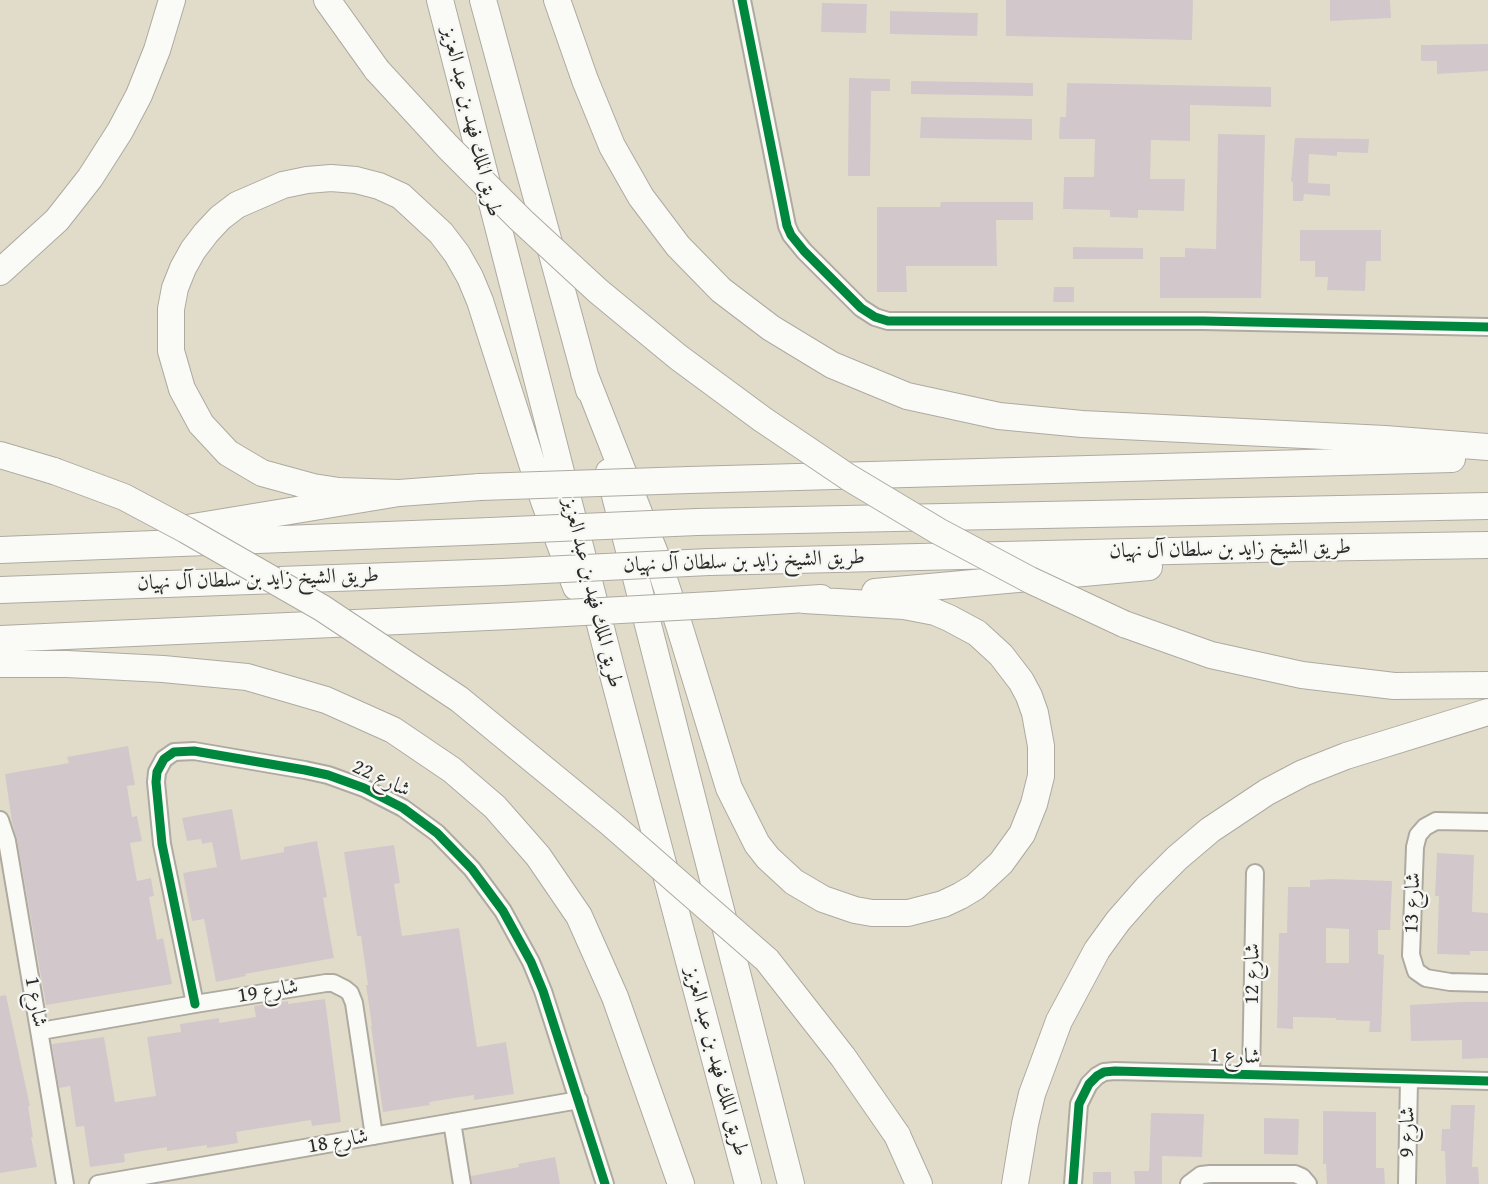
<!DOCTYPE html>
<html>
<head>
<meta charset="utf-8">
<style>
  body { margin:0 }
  canvas { display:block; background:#e1dcca }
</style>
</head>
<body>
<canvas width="1488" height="1184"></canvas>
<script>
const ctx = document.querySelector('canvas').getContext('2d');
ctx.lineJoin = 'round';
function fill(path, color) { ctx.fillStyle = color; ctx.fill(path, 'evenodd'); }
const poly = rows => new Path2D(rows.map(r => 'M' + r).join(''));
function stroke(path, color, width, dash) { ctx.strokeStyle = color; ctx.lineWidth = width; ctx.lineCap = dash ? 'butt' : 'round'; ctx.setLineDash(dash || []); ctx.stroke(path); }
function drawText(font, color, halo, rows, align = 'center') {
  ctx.font = font + ' "Gentium Book Plus",Amiri,serif'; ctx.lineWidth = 4.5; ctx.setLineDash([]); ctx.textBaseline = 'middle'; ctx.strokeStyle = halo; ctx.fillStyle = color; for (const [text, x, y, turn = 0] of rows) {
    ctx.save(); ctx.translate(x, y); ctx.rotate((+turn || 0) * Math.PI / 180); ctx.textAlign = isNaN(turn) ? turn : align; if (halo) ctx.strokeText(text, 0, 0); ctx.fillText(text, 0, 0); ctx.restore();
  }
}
fill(poly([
  [1006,0,1193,0,1192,40,1006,36],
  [1330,0,1390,0,1391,18,1330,21],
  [822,3,867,4,866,33,821,32],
  [890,11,978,13,977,36,890,34],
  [1488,44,1488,71,1437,74,1437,61,1421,61,1421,45],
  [849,78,890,79,890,91,871,91,870,176,848,176],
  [911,81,1033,83,1033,96,911,94],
  [1067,83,1271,87,1271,107,1190,105,1190,141,1151,140,1150,179,1185,179,1184,211,1138,210,1138,218,1110,217,1110,210,1063,209,1064,177,1094,177,1095,139,1059,139,1060,117,1066,117],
  [921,117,1032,119,1032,140,920,138],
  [1218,134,1265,135,1261,298,1160,298,1160,257,1185,257,1185,248,1216,249],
  [1295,138,1369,139,1368,153,1337,152,1337,156,1309,154,1308,183,1330,184,1330,196,1304,194,1303,201,1293,201,1293,182,1291,181],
  [941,202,1033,202,1033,220,996,220,997,266,906,266,907,292,877,292,877,207,940,207],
  [1300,230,1381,230,1381,261,1366,261,1365,291,1327,290,1328,277,1315,277,1315,261,1300,261],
  [1073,247,1143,248,1143,259,1073,259],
  [1054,287,1074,287,1074,302,1053,302],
  [128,746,135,785,127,786,132,817,137,816,142,841,130,843,137,881,151,878,154,896,149,897,157,940,163,938,172,984,46,1005,17,839,12,822,5,774,69,763,67,757],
  [232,809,241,860,284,852,284,847,317,841,327,897,323,898,334,958,245,974,246,976,216,982,204,919,192,921,183,873,217,867,212,842,202,844,201,839,187,841,182,818],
  [394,845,400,883,394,884,402,936,459,928,477,1047,506,1042,514,1094,474,1100,474,1095,429,1102,430,1105,383,1112,371,1026,372,1026,366,985,368,985,361,936,357,936,344,852],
  [1437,853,1474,855,1472,912,1488,913,1488,951,1470,951,1470,955,1437,954,1439,896,1435,896],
  [1333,879,1392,881,1390,930,1378,930,1378,954,1384,955,1381,1032,1369,1032,1370,1021,1336,1020,1336,1018,1293,1017,1293,1029,1277,1028,1279,933,1287,933,1288,887,1310,887,1310,880],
  [1326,928,1349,929,1349,963,1326,963],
  [6,995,30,1106,28,1106,33,1137,31,1137,37,1167,0,1173,0,996],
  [325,999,341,1122,312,1126,311,1120,236,1132,238,1143,207,1148,207,1145,167,1151,167,1147,124,1154,125,1162,90,1167,84,1126,76,1127,70,1086,59,1088,52,1044,104,1037,115,1102,156,1096,147,1037,181,1032,180,1024,219,1018,219,1023,256,1017,254,1006,288,1001,288,1004],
  [1461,1002,1488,1002,1488,1058,1462,1059,1462,1040,1411,1041,1410,1005],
  [1451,1105,1475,1105,1472,1167,1478,1167,1479,1184,1446,1184,1445,1151,1441,1151,1442,1129,1450,1129],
  [1323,1111,1376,1112,1376,1168,1384,1168,1385,1184,1327,1184,1326,1164,1323,1164],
  [1151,1113,1204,1114,1202,1157,1162,1156,1162,1184,1135,1184,1134,1171,1149,1171],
  [1264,1118,1299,1119,1298,1155,1264,1154],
  [555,1157,560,1184,472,1184,471,1176,519,1167,518,1164],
  [1093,1172,1111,1172,1111,1184,1093,1184]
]), '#d2c8cb');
const minor = poly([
  [742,0,787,226,791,235,804,251,861,308,875,317,888,321,1203,321,1488,327],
  [0,820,7,841,65,1184],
  [1488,822,1436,821,1425,827,1418,835,1415,847,1411,955,1416,971,1426,978,1450,982,1488,983],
  [195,1004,162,844,156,782,157,772,164,759,174,752,194,751,305,770,328,775,364,788,403,808,437,833,472,869,503,911,531,962,543,991,605,1184],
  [41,1031,195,1004,326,983,333,983,345,989,350,993,354,1003,374,1136],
  [1251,1075,1255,873],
  [452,1122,462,1184],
  [98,1184,579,1100],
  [1073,1184,1079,1104,1089,1084,1097,1076,1104,1072,1115,1071,1488,1081],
  [1189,1184,1201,1175,1210,1174,1295,1174,1302,1177,1308,1184],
  [1407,1184,1409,1080]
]);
const highway = poly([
  [327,0,377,70],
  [440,0,611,667,748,1184],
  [483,0,589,390],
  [557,0,585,80,612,146,641,197,678,246,721,290,771,328,832,365,907,396,999,416,1082,424,1385,439,1488,447],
  [0,272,57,220,90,178,120,131,139,95,157,50,172,0],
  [584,373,658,561,679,625,729,788,757,844,768,858,794,882,823,899,855,910,872,913,908,913,943,904,960,896,975,887,1001,863,1022,834,1034,804,1041,776,1041,746,1035,713,1029,696,1021,681,1001,655,977,633,949,618,935,612,904,606,804,600],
  [0,455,54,471],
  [609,472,791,1184],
  [689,480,1452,459],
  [399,493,339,491,313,487,262,473,228,453,201,424,182,389,171,351,171,309,175,288,183,268,193,250,206,233,220,218,237,205,283,185,307,180,331,178,356,180,379,186,401,196,441,233,457,254,470,277,480,301,544,501,576,587],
  [697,522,1488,506],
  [181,529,399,493,480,487],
  [0,550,490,531],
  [709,562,1298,548,1488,545],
  [0,590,502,572],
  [875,592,1149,567],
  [713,605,821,598],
  [1124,624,1211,655,1302,675,1394,686,1488,685],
  [0,639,510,616],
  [0,664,67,664,163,669,247,677,326,700,393,730,452,770,495,807,538,856,579,916,615,997,681,1184],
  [897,1135,919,1184],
  [1015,1184,1025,1124,1032,1094,1059,1021,1097,950,1118,921,1147,888,1177,858,1210,830,1267,792,1303,773,1346,756,1488,712]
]);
stroke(minor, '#aeaaa0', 20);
stroke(highway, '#aeaaa0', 28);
stroke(minor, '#fafaf7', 16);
stroke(highway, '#fafaf7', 26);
const highwayBridge = poly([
  [377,70,447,146,521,220,598,291,678,357,762,419,848,477,938,531,1030,580,1124,624],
  [54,471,124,497,186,530,322,608,459,699,610,823,767,960,843,1057,897,1135],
  [480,487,689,480],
  [490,531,697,522],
  [502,572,709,562],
  [510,616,713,605]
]);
stroke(highwayBridge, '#aeaaa0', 28, []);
stroke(highwayBridge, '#fafaf7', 26);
stroke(poly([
  [742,0,787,226,791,235,804,251,861,308,875,317,888,321,1203,321,1488,327],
  [195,1004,162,844,156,782,157,772,164,759,174,752,194,751,305,770,328,775,364,788,403,808,437,833,472,869,503,911,531,962,543,991,605,1184],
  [1073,1184,1079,1104,1089,1084,1097,1076,1104,1072,1115,1071,1488,1081]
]), '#00873e', 9);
drawText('21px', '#2b2b2b', '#f6f6f2', [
  ["طريق الملك فهد بن عبد العزيز",471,122,76],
  ["طريق الشيخ زايد بن سلطان آل نهيان",1230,550,-1],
  ["طريق الشيخ زايد بن سلطان آل نهيان",744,562,-2],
  ["طريق الشيخ زايد بن سلطان آل نهيان",258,580,-2],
  ["طريق الملك فهد بن عبد العزيز",592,593,76],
  ["شارع 22",381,779,25],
  ["شارع 13",1413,903,-88],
  ["شارع 12",1253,974,-89],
  ["شارع 19",268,992,-9],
  ["شارع 1",35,1002,80],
  ["شارع 1",1235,1057,2],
  ["طريق الملك فهد بن عبد العزيز",716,1062,75],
  ["شارع 9",1408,1132,-89],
  ["شارع 18",338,1142,-10]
]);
</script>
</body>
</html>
